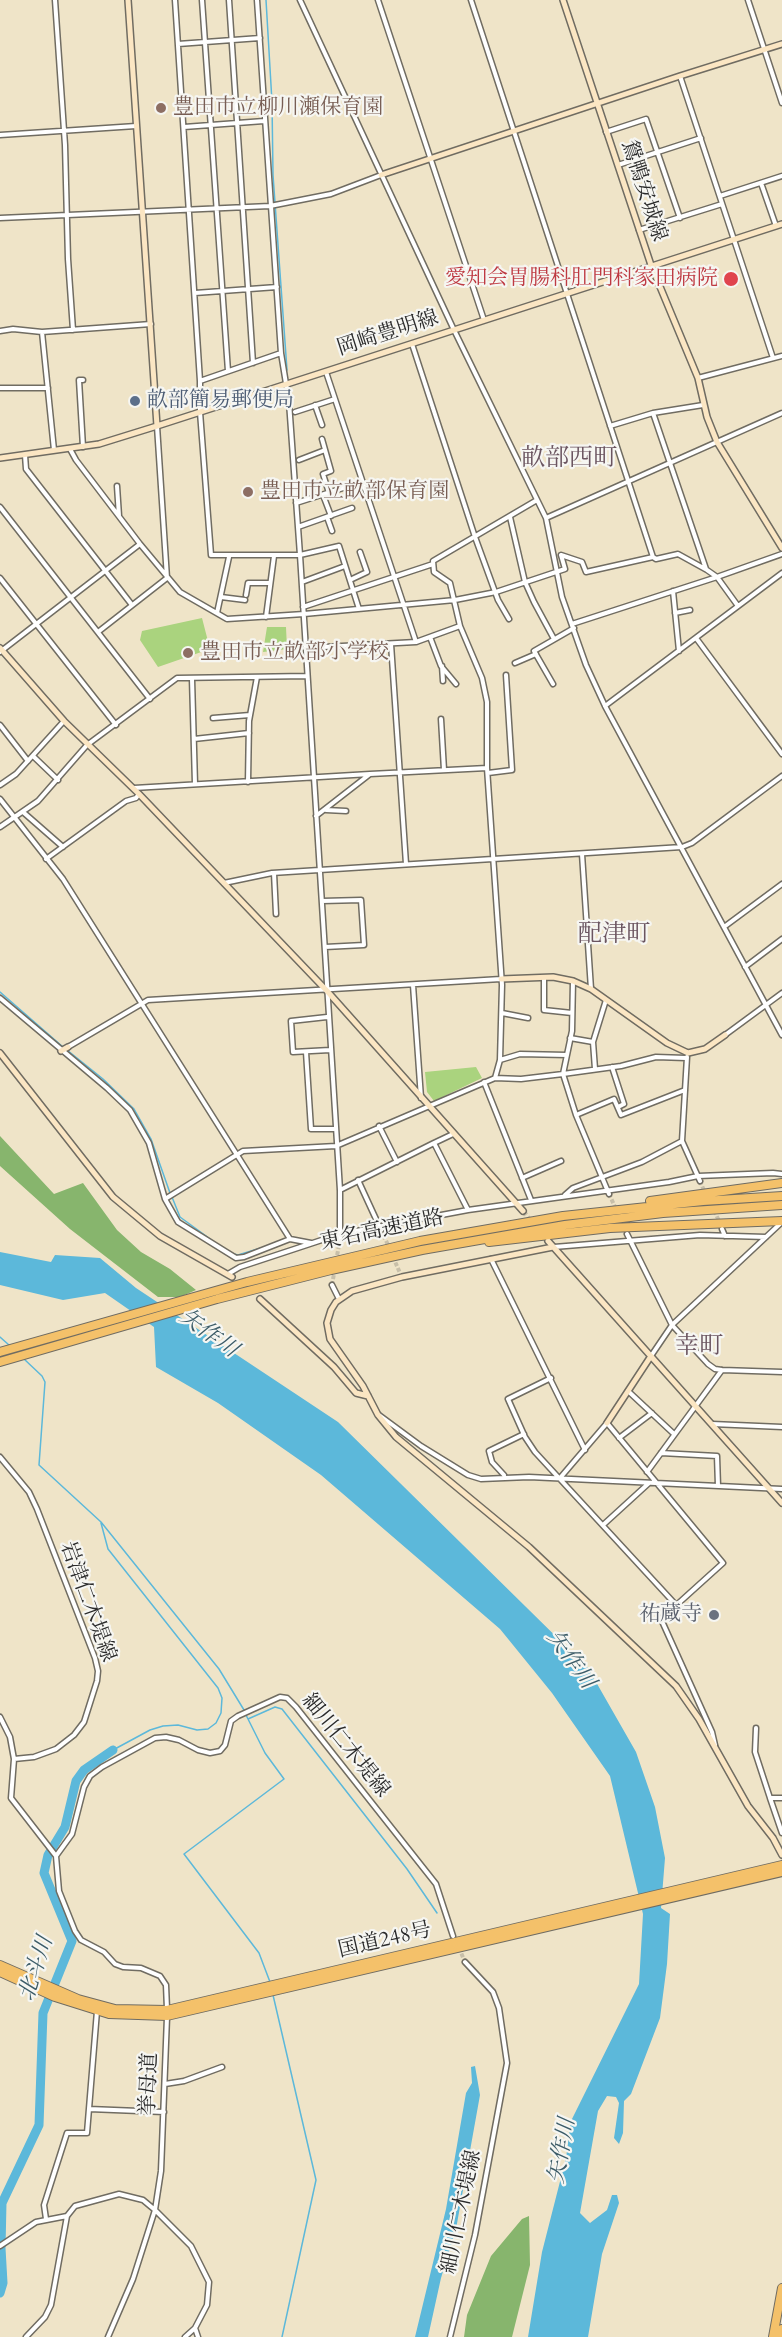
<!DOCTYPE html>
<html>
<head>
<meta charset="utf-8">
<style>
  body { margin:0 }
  canvas { display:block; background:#efe4c8 }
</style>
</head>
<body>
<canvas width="782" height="2337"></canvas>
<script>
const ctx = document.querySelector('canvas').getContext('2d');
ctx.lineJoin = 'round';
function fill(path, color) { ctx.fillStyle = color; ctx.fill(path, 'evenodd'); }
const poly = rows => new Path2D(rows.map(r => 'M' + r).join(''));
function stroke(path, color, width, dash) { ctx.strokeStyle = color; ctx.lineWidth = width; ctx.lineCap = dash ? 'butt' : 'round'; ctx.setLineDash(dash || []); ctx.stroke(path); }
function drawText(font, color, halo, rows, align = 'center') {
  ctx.font = font + ' Cardo,"Noto Serif JP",serif'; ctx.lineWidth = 4.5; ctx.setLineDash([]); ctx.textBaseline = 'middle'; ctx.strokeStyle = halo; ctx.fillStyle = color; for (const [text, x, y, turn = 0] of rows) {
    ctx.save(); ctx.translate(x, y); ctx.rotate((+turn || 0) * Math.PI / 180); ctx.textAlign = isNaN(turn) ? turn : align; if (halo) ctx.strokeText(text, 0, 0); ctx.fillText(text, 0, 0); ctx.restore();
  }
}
fill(poly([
  [202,618,210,649,158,667,140,640,142,631],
  [267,627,286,627,287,649,263,652],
  [476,1067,482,1078,434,1101,427,1092,425,1072]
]), '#aad37e');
fill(poly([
  [0,1136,54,1194,83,1183,117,1230,141,1252,170,1269,196,1290,180,1297,158,1297,70,1229,0,1166],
  [529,2216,530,2265,512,2337,464,2337,467,2315,491,2256,522,2219]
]), '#87b56d');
fill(poly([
  [0,1252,51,1262,55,1255,100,1258,136,1288,338,1422,588,1668,636,1752,655,1807,665,1858,661,1908,670,1914,667,1964,660,2018,631,2094,624,2101,623,2133,619,2144,614,2138,619,2103,616,2097,607,2096,598,2111,580,2213,590,2223,607,2210,612,2195,617,2195,619,2203,602,2254,588,2337,528,2337,542,2252,566,2158,571,2121,639,1984,643,1914,610,1776,552,1693,500,1629,321,1475,218,1403,156,1367,154,1327,105,1293,63,1300,0,1285],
  [475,2066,480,2095,456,2229,441,2278,428,2337,415,2337,446,2209,466,2093,472,2083,471,2067]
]), '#5cb8da');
stroke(poly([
  [266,0,272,102,273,175,287,370],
  [0,992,63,1047],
  [67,1050,103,1079,134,1109,151,1139,170,1193],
  [172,1197,180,1217,217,1244],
  [234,1254,238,1255,261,1248],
  [0,1337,9,1345],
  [24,1359,42,1376,45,1382,39,1465,101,1522,219,1669,244,1710],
  [101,1523,108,1549,218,1688,222,1698,221,1713,216,1723,208,1729,197,1730,178,1725,163,1726,150,1730,113,1750],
  [246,1715,265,1753,284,1779,184,1854,259,1953,270,1982],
  [248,1719,275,1707,282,1709,407,1869,437,1913],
  [273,1995,316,2180,282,2337]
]), '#5cb8da', 1.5);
stroke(poly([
  [0,2293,3,2283,1,2248,2,2203,39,2125,43,2013,72,1941,44,1873,48,1855,65,1827,76,1781,84,1770,113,1750]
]), '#5cb8da', 9);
stroke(poly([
  [700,1181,705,1193],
  [609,1194,616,1209],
  [709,1200,720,1223],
  [381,1230,389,1247],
  [393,1257,400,1273],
  [336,1261,340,1240],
  [332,1285,335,1268],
  [459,1948,465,1962]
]), '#c8bfa9', 4, [4, 2]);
stroke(poly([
  [523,1211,533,1224]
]), '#c8bfa9', 5, [5, 2.5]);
const street = poly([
  [55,0,65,145,68,259,73,330],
  [175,0,200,381,200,412,211,555,300,555,339,546,359,609],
  [202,0,228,371],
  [229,0,253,363],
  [257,0,281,353,289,402,300,555,340,1190,340,1240],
  [300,0,454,330,546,518,562,597,586,665,605,706,782,1035],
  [378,0,484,320],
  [471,0,653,557,656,559,678,554,707,570,717,577,738,606],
  [748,0,782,103],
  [178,44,260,38],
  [680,76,773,358],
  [184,127,264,121],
  [606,132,646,119,680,218],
  [0,135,136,126],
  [618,165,701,138],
  [761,183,776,226],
  [720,196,782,176],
  [0,218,270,206,331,194,381,175],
  [639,230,722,204],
  [195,293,277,287],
  [0,331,13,329,42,332,151,324],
  [42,332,54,450],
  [412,344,475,537,498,600,509,619],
  [698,378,782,356],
  [83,380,79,380,83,447],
  [200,381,281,353],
  [0,388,48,388],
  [315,405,322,425],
  [295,412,335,399],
  [653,413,706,569],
  [610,426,653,413,703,405],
  [322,439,331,471,323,474,329,493],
  [70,449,76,460,140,544,180,592,227,619,304,614,455,600,496,592,565,569,561,555,582,562,586,572,653,557],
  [25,455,26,469,132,605],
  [299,460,325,450],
  [117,486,119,516],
  [323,495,331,516],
  [296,503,362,482],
  [0,507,150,699],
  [327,517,332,531],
  [510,517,525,582,534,602,554,639],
  [546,518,782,413],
  [298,527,352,508],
  [0,578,116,725],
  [350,580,367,572,360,552],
  [302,582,345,566],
  [673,591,679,651],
  [246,595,248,583,270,583],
  [221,597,245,600],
  [303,607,433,564],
  [217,613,229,557],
  [675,613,690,610],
  [266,617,274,556],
  [572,624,717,577,782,554],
  [98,632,167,578,157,426],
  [430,637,441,666,456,684],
  [696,638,782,754],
  [416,642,460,626],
  [391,644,406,864],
  [305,648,416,642,326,372],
  [0,652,140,544],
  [515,663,536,654],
  [442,666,443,681],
  [192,679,195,784],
  [553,684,534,651,574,628],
  [605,706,782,573],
  [213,718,250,715],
  [441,719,444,770],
  [0,725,28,761],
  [194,739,249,733],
  [33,756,58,780],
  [488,773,512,770,506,675],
  [248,782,249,721,257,677],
  [0,785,16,774,64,721],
  [134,788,370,774],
  [0,799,63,879,290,1239,311,1243],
  [326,810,346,811],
  [23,812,63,847],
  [316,816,370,774,487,768],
  [0,827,38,801,87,745,177,678,307,676],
  [582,854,591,989],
  [46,859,126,801,136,798,139,794],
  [274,873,276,914],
  [224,883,272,873,682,847,692,843,782,776],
  [322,901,361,900,364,945,325,947],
  [724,927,782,884],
  [745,967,782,939],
  [544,978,544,1010,572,1013],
  [573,981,572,1031,563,1074,576,1115,609,1194],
  [413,985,421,1098],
  [0,998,107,1088,130,1110,149,1143,165,1199],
  [502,1013,528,1018],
  [327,1017,291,1021,293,1052,330,1050],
  [725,1035,782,993],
  [570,1038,593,1042],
  [68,1047,148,1000,501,979],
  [306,1052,311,1129,335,1129],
  [500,1060,520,1054,567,1055],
  [612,1067,624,1104,618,1107],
  [595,1069,593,1042,606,1000],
  [495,1078,500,1060,502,985,487,768,487,702,482,678,460,626,450,583,434,572,433,561,537,500],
  [484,1082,531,1200],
  [576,1115,614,1099,621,1115,685,1090],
  [379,1126,397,1162],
  [682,1141,700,1181],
  [434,1143,453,1134],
  [522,1178,561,1161],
  [358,1180,381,1230],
  [340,1190,434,1143,468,1210],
  [565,1195,573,1188,642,1162,682,1141,687,1057],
  [722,1229,725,1236],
  [627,1234,672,1325,708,1364,715,1369,722,1370,782,1372],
  [290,1239,244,1257,236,1258,178,1222,165,1199,243,1151,336,1146,495,1078,521,1079,563,1074,621,1066,656,1057,686,1058],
  [554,1247,700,1235,766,1237],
  [491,1259,585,1450],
  [228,1274,240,1267,340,1234,468,1210,669,1182,698,1176,773,1173,782,1174],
  [332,1285,339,1299],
  [651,1356,672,1325,781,1223],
  [551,1378,508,1399,525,1437,535,1452,677,1606],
  [628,1391,674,1434],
  [379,1415,421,1446,468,1475,481,1479,529,1477,782,1489],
  [712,1424,782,1427],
  [619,1438,652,1413],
  [661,1453,717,1456,718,1486],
  [0,1457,29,1492,37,1509,95,1658,98,1671,97,1681,84,1722,74,1735,56,1749,34,1757,14,1759],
  [647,1472,722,1370],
  [504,1475,492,1462,489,1451,524,1434],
  [560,1478,607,1423,723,1563,661,1619,712,1732,715,1745],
  [603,1525,649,1483],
  [0,1717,10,1737,14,1759,11,1798,56,1856],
  [756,1728,755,1752,770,1798,782,1798],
  [770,1798,782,1833],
  [56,1856,72,1834,84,1787,90,1776,102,1767,155,1738,166,1737,179,1740,198,1750,210,1753,220,1751,225,1745,231,1721,238,1716,280,1697,287,1698,296,1707,436,1884,453,1936],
  [56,1856,59,1891,75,1931,81,1940,104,1952,115,1964,123,1967,141,1968,160,1976,166,1985,167,2009],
  [165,2084,184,2081,222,2067],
  [89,2109,164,2112],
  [46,2219,44,2205,67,2133,87,2133,97,2011],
  [0,2246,36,2222,67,2216],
  [195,2328,198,2337],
  [26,2337,45,2317,51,2305,67,2216,75,2206,119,2194,143,2200,155,2210,191,2246,209,2282,207,2305,195,2328,185,2337],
  [108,2337,133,2279,155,2210,161,2171,167,2017],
  [450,2337,475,2235,507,2063,499,2008,493,1992,465,1962]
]);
const secondary = poly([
  [128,0,157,426],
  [563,0,651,265,698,378,707,417,717,442,782,548],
  [381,175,680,76,782,44],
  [0,458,99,444,157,426,782,224],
  [0,648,64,721,139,794,327,991,523,1211],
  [501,979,553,977,573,981,591,989,667,1043,688,1053,705,1049,725,1035],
  [61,1051,68,1047],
  [0,1053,113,1197,160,1236,232,1277],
  [548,1241,782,1503],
  [553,1247,402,1277,352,1291,336,1302,331,1310,327,1323,330,1339,363,1386,378,1415,396,1437,529,1547,676,1686,699,1719,748,1806,773,1838,782,1855],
  [260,1299,334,1367,356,1393,368,1396],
  [607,1423,651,1356]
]);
const highway = poly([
  [650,1201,782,1183],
  [489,1242,610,1228,782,1221],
  [0,1352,247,1282,420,1241,563,1216,703,1201,782,1196],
  [0,1362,217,1299,331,1270,422,1250,565,1225,663,1213,782,1205],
  [0,1965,78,1999,115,2009,167,2010,782,1865],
  [0,1972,55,1997,109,2014,167,2016,782,1872],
  [773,2337,782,2288],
  [781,2337,782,2329]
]);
stroke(street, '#706c62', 7);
stroke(secondary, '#706c62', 8);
stroke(highway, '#706c62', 10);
stroke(street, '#fff', 4);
stroke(secondary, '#fbe6c3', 5);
stroke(highway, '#f4c16a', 8);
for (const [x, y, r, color] of [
  [161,108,6,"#8d6e63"],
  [731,279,8,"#e0444e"],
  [135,401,6,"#5c6f8a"],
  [248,492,6,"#8d6e63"],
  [188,653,6,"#8d6e63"],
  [714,1615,6,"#6b7280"]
]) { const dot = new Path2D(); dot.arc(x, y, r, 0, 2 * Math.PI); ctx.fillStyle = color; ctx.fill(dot); stroke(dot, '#f6f6f2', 2); }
drawText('21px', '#785e54', '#f6f6f2', [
  ["豊田市立柳川瀬保育園",173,108],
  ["豊田市立畝部保育園",260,492],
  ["豊田市立畝部小学校",200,653]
], 'left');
drawText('21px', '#2b2b2b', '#f6f6f2', [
  ["鴛鴨安城線",643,191,72],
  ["岡崎豊明線",388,334,-18],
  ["東名高速道路",382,1231,-12],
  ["岩津仁木堤線",87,1602,70],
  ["細川仁木堤線",345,1746,51],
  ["国道248号",385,1941,-13],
  ["挙母道",150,2084,-88],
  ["細川仁木堤線",462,2212,-78]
]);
drawText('21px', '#be3a42', '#f6f6f2', [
  ["愛知会胃腸科肛門科家田病院",718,279]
], 'right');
drawText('21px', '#4e5e75', '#f6f6f2', [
  ["畝部簡易郵便局",147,401]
], 'left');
drawText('21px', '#5b616d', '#f6f6f2', [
  ["祐蔵寺",702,1615]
], 'right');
drawText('italic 22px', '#3c5c68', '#f6f6f2', [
  ["矢作川",208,1334,36],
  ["矢作川",570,1660,54],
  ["北斗川",37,1969,-72],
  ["矢作川",563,2151,-80]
]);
drawText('24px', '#6b5560', '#f6f6f2', [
  ["畝部西町",569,459],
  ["配津町",614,935],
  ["幸町",699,1347]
]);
</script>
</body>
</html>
